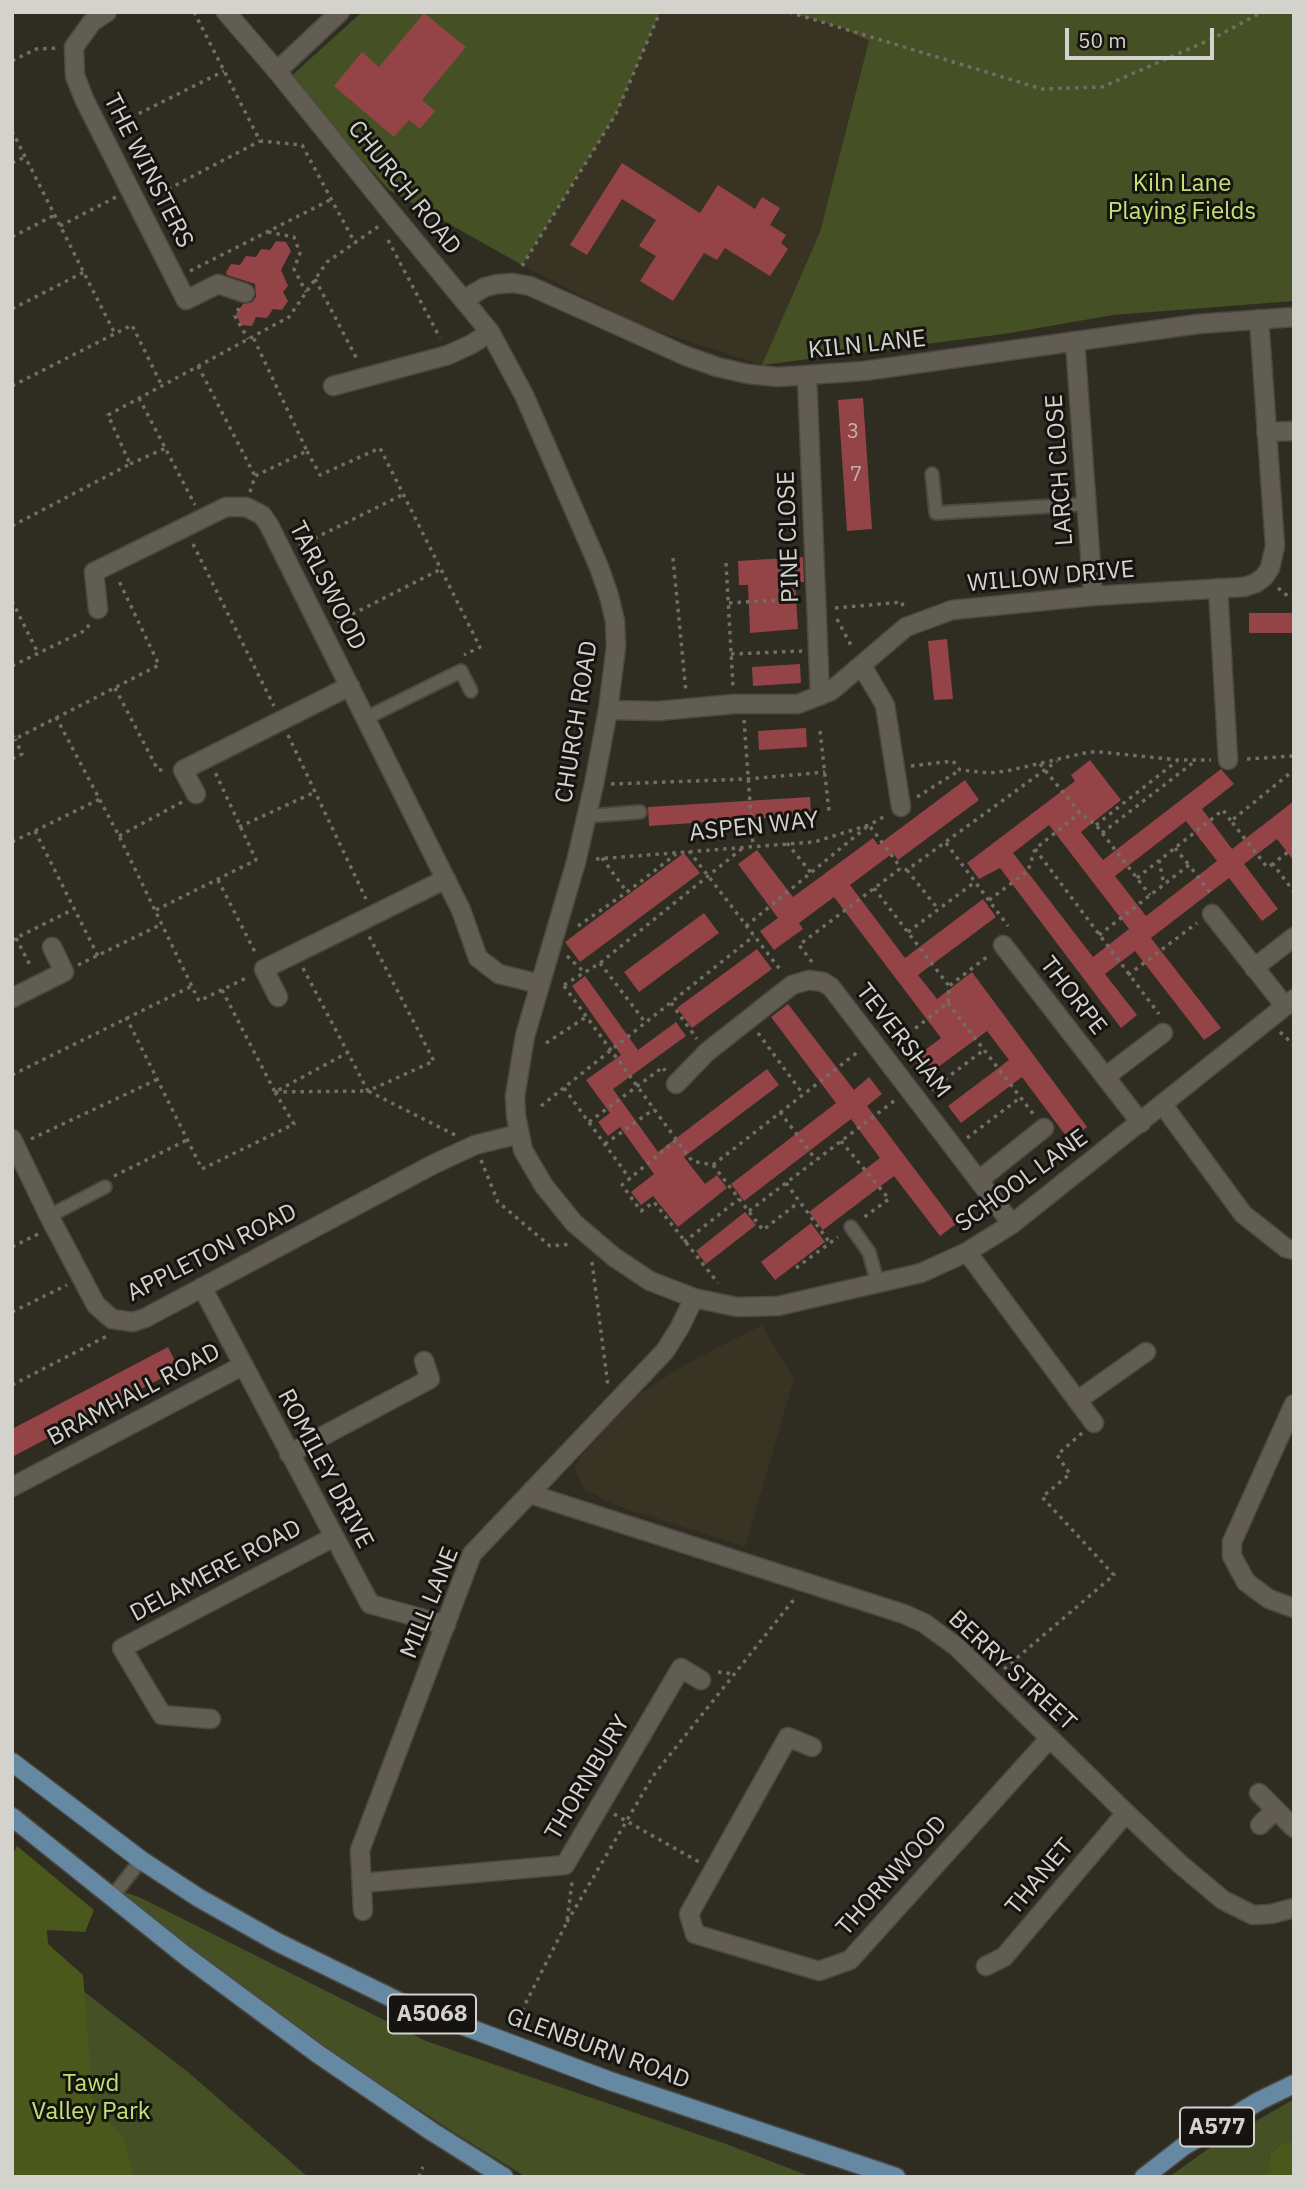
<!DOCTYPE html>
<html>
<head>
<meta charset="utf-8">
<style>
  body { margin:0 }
  #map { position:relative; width:1306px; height:2189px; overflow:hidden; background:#2f2c22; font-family:"IBM Plex Sans",sans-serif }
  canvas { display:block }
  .frame { position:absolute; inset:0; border:14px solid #d4d2cc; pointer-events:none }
  .scale { position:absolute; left:1065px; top:28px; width:149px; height:32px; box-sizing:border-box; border:4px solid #d4d2cc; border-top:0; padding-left:9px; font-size:21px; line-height:24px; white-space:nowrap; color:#d4d2cc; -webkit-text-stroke:5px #151410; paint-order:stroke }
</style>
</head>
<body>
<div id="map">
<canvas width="1306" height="2189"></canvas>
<div class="frame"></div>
<div class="scale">50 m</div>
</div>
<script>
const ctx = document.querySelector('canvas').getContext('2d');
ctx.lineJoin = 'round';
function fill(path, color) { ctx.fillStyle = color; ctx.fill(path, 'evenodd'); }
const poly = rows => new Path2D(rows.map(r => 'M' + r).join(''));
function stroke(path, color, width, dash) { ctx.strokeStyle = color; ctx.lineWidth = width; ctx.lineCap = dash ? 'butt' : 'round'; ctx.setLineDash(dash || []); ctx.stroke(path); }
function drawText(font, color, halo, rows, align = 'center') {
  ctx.font = font + ' "IBM Plex Sans",sans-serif'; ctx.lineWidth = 6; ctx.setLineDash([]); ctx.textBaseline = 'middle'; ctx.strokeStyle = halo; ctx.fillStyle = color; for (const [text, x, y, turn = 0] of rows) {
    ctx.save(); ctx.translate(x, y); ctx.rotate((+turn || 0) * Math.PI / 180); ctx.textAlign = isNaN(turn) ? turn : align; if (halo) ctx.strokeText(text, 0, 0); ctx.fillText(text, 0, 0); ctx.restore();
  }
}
fill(poly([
  [660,12,789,12,843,28,1086,142,838,355,762,365,638,325,522,265,616,114],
  [762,1325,794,1379,745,1547,615,1505,584,1489,575,1469,581,1456,627,1406,626,1403,686,1364]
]), '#383323');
fill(poly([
  [362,12,660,12,616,114,522,265,389,190,289,78],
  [789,12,1294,12,1294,301,1113,315,1004,334,762,365,820,232,869,41,843,28],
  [114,1889,139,1897,426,2041,726,2144,812,2177,526,2177,447,2128,281,2019],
  [12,1936,188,2072,308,2177,12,2177],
  [1294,2099,1294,2140,1281,2144,1270,2154,1268,2171,1261,2177,1169,2177,1208,2149]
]), '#455025');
fill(poly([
  [17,1846,94,1910,85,1932,47,1930,48,1944,83,1975,93,2104,123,2138,134,2177,12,2177,12,1857],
  [1294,2140,1294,2177,1261,2177,1268,2171,1270,2154,1281,2144]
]), '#4a581b');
fill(poly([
  [424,13,466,47,422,100,435,111,420,129,409,120,394,137,334,86,362,52,379,67],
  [622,163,700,213,718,185,755,209,762,197,780,208,770,225,786,235,781,243,788,249,770,276,725,248,717,260,704,253,673,301,640,281,656,256,639,246,656,220,622,199,587,255,570,245],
  [276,241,286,242,291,251,281,270,288,286,283,292,288,301,282,310,273,309,267,318,256,317,252,326,241,325,236,314,243,304,252,302,256,297,255,284,227,275,226,272,231,264,240,265,246,256,256,257,261,249,270,250],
  [863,398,872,529,847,531,838,400],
  [803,557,804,582,795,582,798,629,750,633,748,585,739,585,738,561],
  [1249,613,1294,613,1294,633,1249,633],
  [947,639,953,699,934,700,928,641],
  [800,664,801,683,753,686,752,667],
  [806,728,807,747,759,750,758,731],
  [1090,760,1121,800,1081,832,1103,860,1221,769,1234,784,1202,809,1232,849,1294,801,1294,861,1277,839,1244,864,1278,909,1262,921,1229,878,1151,938,1221,1028,1204,1040,1135,951,1105,974,1137,1015,1121,1028,1000,868,979,879,967,863,1075,781,1071,775],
  [1186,821,1217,861,1146,916,1115,876],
  [1049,825,1129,929,1093,957,1013,853],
  [965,780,979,800,898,860,893,853,850,885,905,958,983,899,996,917,918,975,937,999,972,972,1087,1127,1069,1140,1022,1077,961,1123,948,1106,1009,1060,987,1031,926,1076,913,1059,941,1038,834,897,799,923,803,929,774,950,760,931,778,918,738,864,757,850,793,897,873,838,878,845],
  [810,797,811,815,649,826,648,807],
  [684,853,700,873,580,962,565,942],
  [704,913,719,933,639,992,624,972],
  [757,949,772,969,692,1028,677,1008],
  [585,976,638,1050,676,1022,686,1036,613,1089,658,1152,767,1069,779,1085,684,1157,705,1184,717,1175,727,1188,678,1227,653,1196,641,1205,631,1192,654,1174,620,1127,608,1136,598,1122,610,1113,586,1080,621,1055,572,986],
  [788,1004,854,1090,869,1077,882,1094,867,1106,956,1224,940,1236,894,1176,823,1230,809,1212,880,1158,851,1119,744,1201,731,1184,836,1103,771,1017],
  [745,1212,756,1225,706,1264,696,1251],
  [811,1223,825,1242,775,1280,761,1262],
  [168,1347,179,1369,12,1457,12,1429]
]), '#944446');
const service = poly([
  [932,474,936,513,1087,504],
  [366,718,461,671,471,691],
  [588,816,640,812],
  [49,1216,105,1187],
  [851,1227,869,1252,878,1284],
  [112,1897,141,1860]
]);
const minor = poly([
  [107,12,92,22,74,47,75,76,85,101,186,300,218,284,245,293],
  [277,71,340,12],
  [1075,341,1093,596],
  [807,377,820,696],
  [333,386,448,355,472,344,490,332],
  [1266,432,1294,431],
  [1218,588,1228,760],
  [98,609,94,572,226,507,246,507,262,515,269,525,461,910,478,958,499,974,540,984],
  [862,666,885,705,901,807],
  [608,710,658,711,734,704,798,704,831,691,906,627,952,610,1093,596,1244,587,1256,583,1264,577,1270,568,1275,546,1259,319],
  [196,794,183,770,350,686],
  [1212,914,1285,1006],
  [1003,945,1141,1123],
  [1254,968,1294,937],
  [278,997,264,969,446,879],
  [12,998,64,972,52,947],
  [1105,1077,1163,1033],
  [676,1084,707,1052,792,985,809,980,823,982,831,987,1012,1224],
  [1163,1105,1243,1214,1286,1248,1294,1250],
  [12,1139,49,1216,96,1305,112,1319,133,1322,145,1318,434,1164,475,1145,519,1134],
  [979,1180,1044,1128],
  [967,1252,1094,1423],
  [202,1287,370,1604,446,1625],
  [1078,1400,1146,1352],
  [1294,1404,1232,1542,1232,1556,1246,1582,1269,1599,1294,1608],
  [289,1454,430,1379,424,1361],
  [12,1487,242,1366],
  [530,1494,904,1614,924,1623,957,1647,1126,1813,1180,1864,1223,1900,1253,1915,1271,1914,1294,1908],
  [211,1719,162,1715,122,1648,334,1537],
  [812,1747,788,1737,689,1914,695,1934,819,1971,850,1960,1049,1739],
  [1259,1793,1294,1828],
  [1260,1825,1275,1810],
  [362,1883,565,1865,681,1668,701,1680],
  [363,1911,360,1850,472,1554,665,1351,680,1327,694,1298],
  [986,1966,1004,1957,1126,1813]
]);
const tertiary = poly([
  [226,12,277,71,394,216,490,332,524,395,599,567,609,596,615,621,616,647,608,710,594,784,576,862,525,1036,515,1096,516,1116,523,1150,544,1186,574,1223,614,1257,650,1281,694,1298,737,1307,778,1306,921,1273,967,1252,1012,1224,1294,999],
  [465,299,485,287,498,284,513,283,530,286,686,356,717,367,748,374,778,377,864,371,1198,324,1294,317]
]);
const primary = poly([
  [12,1762,141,1860,199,1898,277,1942,400,2002,610,2081,896,2177],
  [12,1817,187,1957,318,2054,431,2131,504,2177],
  [1144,2177,1184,2146,1259,2101,1294,2084]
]);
stroke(service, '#4c4941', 16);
stroke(minor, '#4c4941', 21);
stroke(tertiary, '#4c4941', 21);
stroke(primary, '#4c4941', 21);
stroke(poly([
  [194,12,260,141,302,145,355,243],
  [789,12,1042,89,1102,87,1214,38,1262,12],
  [12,61,36,49,58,48],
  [116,125,224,71],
  [12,131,115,334],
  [12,163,25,157],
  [153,197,260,141],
  [60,226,116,197],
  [268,232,294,237,300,253,294,269,306,292],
  [12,237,55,215],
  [388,240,440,338],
  [522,266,616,114,660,12],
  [190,271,332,199],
  [315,279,358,361],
  [239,308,235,316,248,339],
  [12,309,84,272],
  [198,366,255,476],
  [12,386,132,325,162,386],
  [139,398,195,505],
  [307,451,320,475,380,448,480,647,464,655],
  [130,464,166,448],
  [250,492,255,476,307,451,253,337],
  [12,526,130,464,108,415,289,317,327,262,379,226],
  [193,544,274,706],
  [299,546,404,494],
  [673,558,686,692],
  [726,563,733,687],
  [1278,588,1289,597,1294,597],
  [12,601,38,653],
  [729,603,800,599],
  [835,608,902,602,903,607],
  [837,619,853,649],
  [337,622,441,569],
  [731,654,802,651],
  [12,666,86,630,90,623],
  [115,688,158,770,165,770],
  [56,717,119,836,199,1001,248,977],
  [744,720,753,845],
  [820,731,829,811],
  [12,735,15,739,159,665,119,581],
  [288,735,366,899],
  [12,759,22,754,15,739],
  [1247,759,1294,756],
  [1040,764,1080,813,1096,825,1150,895],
  [911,766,953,761,960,770,989,773,1007,771,1089,752,1101,752,1178,760,1211,760],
  [611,784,748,779,825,772],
  [917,797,960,770],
  [1096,825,1177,761],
  [239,827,315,792],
  [35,831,98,956],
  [1102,833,1194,762],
  [119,836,182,802],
  [12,842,100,799],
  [787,843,812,874],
  [946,843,1008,926],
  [1294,847,1273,864,1294,892],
  [1175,848,1189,865],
  [1035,849,1159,1014],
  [689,851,782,972],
  [602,858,627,892],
  [596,859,814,842,869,825,887,815],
  [1159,860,1164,885],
  [1273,864,1267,867,1231,821,1294,770],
  [907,870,938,909],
  [1137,878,1223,810,1231,821],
  [218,880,256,954],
  [874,888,949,986],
  [989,900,1028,871,1035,849,1080,813],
  [156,910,256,860,215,772],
  [578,926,627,892,676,854],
  [746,926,869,825,901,868],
  [908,932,975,882],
  [1099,935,1189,865,1212,895],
  [16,938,31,967],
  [12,940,74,909],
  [567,956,584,972],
  [812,962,799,945,901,868,907,870,1057,761],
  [600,963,645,1022],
  [78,965,162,924],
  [303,968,368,1091,434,1061,369,936],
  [1128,975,1197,923],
  [564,985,600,963,744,847],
  [564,986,692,1161,713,1165,859,1051],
  [222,990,275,1092,347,1053],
  [671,1003,697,1039],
  [948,1003,1034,1115],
  [126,1017,202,1169,294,1124,275,1092],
  [1280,1032,1294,1045],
  [758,1033,803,1094],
  [546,1043,586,1017],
  [895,1044,948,1003,949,986,988,956],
  [12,1075,192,986],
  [564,1088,630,1179],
  [931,1090,985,1049],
  [275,1092,368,1091,455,1135],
  [541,1106,754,936],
  [780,1112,816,1160],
  [589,1122,663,1067,665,1071],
  [967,1138,1021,1097],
  [31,1139,156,1080],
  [676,1140,622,1185,641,1211,654,1202,718,1283],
  [841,1141,889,1199,863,1218],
  [605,1144,654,1109],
  [1055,1144,1065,1157],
  [481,1160,498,1202,550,1246,572,1244],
  [713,1165,763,1230,799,1202],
  [114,1176,187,1140],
  [786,1183,830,1243],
  [749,1211,894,1101],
  [684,1242,739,1199],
  [12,1247,40,1233],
  [592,1262,608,1386],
  [796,1268,838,1237],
  [12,1312,67,1285],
  [12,1385,107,1336],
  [1004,1669,1114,1575,1042,1497,1070,1474,1057,1455,1082,1433],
  [718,1672,734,1674],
  [614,1814,699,1862],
  [567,1922,653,1776,795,1598],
  [514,2026,567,1922,572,1882],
  [419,2177,423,2167]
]), '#716e66', 3.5, [3.5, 5]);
stroke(service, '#615d53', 12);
stroke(minor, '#615d53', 18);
stroke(tertiary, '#615d53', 18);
stroke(primary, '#6588a3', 18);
drawText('21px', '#c4aeaa', null, [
  ["3",853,432],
  ["7",856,475]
]);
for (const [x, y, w] of [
  [432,2014,88],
  [1217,2127,74]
]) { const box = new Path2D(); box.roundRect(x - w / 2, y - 19.5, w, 39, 5); ctx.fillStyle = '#151410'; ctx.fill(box); stroke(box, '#d4d2cc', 2); }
drawText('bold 23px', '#d4d2cc', null, [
  ["A5068",432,2014],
  ["A577",1217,2127]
]);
drawText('24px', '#d4d2cc', '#151410', [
  ["THE WINSTERS",148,171,63],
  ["CHURCH ROAD",404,188,51],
  ["KILN LANE",867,345,-6],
  ["LARCH CLOSE",1060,470,-94],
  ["PINE CLOSE",789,537,-92],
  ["WILLOW DRIVE",1051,577,-5],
  ["TARLSWOOD",327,586,63],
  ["CHURCH ROAD",577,722,-81],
  ["ASPEN WAY",754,827,-6],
  ["THORPE",1073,996,52],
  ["TEVERSHAM",903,1041,52],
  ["SCHOOL LANE",1022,1181,-36],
  ["APPLETON ROAD",212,1253,-27],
  ["BRAMHALL ROAD",134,1395,-28],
  ["ROMILEY DRIVE",325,1469,62],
  ["DELAMERE ROAD",216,1571,-28],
  ["MILL LANE",430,1603,-68],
  ["BERRY STREET",1012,1671,43],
  ["THORNBURY",588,1778,-59],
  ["THORNWOOD",892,1876,-48],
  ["THANET",1040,1877,-50],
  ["GLENBURN ROAD",598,2049,20]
]);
drawText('24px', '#c5e074', '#151410', [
  ["Kiln Lane",1182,184],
  ["Playing Fields",1182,212],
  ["Tawd",91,2084],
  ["Valley Park",91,2112]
]);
</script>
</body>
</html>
